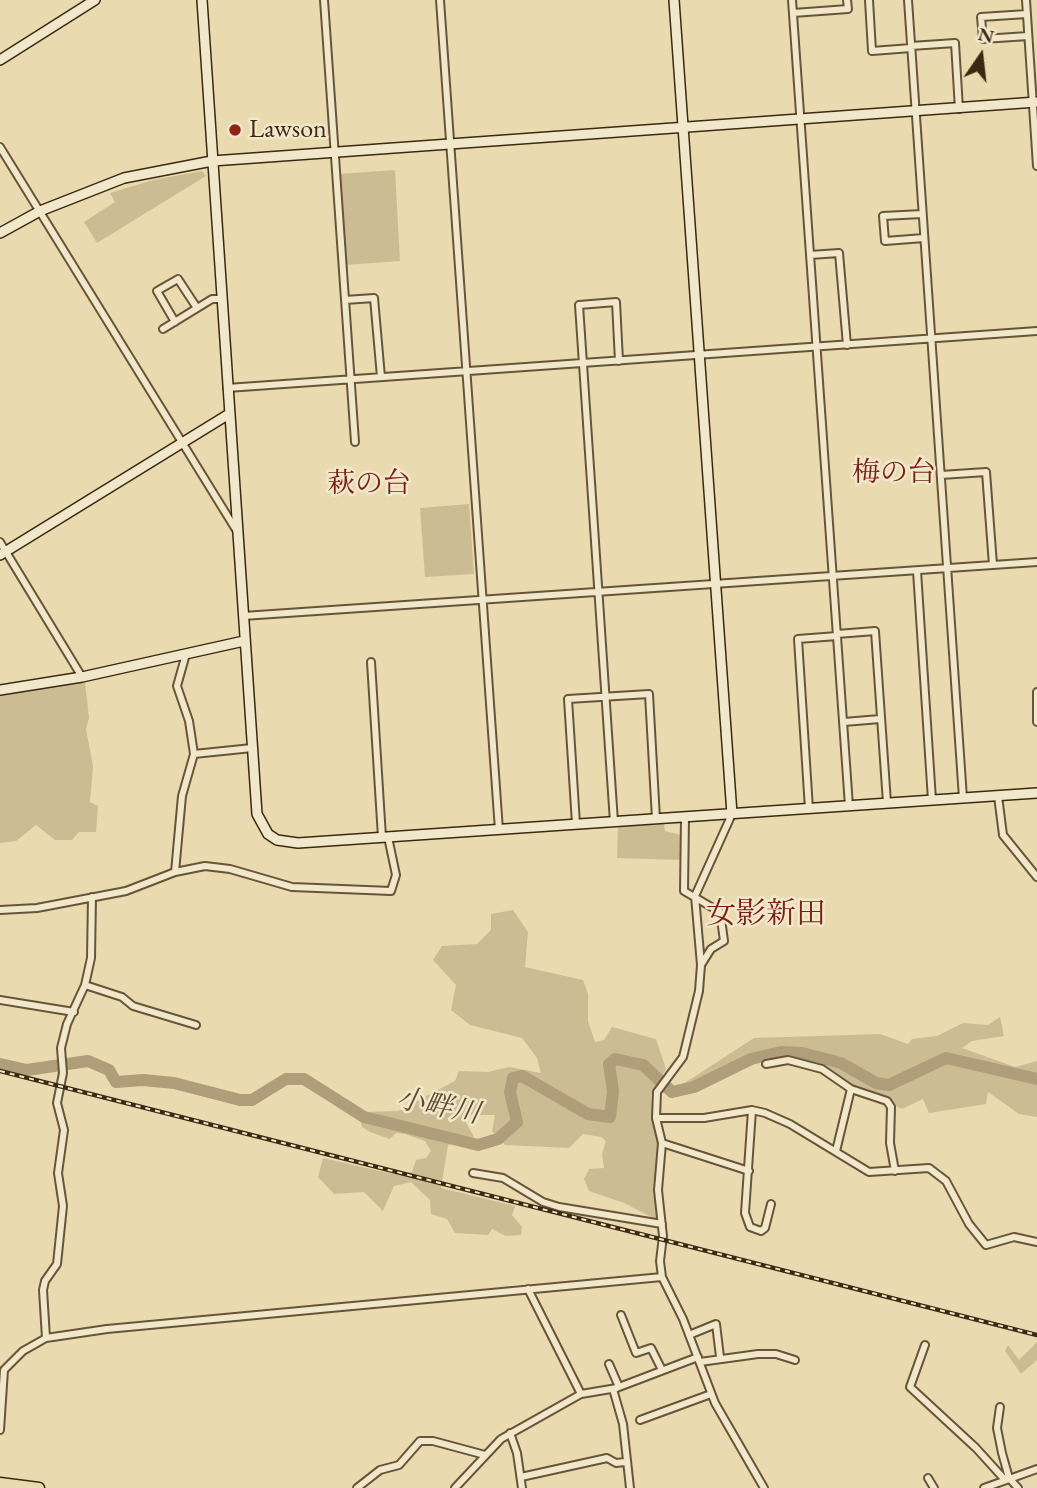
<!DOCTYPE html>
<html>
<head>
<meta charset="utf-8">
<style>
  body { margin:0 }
  #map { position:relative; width:1037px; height:1488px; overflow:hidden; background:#eadaaf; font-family:"EB Garamond",serif }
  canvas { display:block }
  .north { position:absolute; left:946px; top:21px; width:70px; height:70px; -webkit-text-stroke:5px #f1e7cb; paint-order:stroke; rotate:14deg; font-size:19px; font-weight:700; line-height:28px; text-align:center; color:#3c2911 }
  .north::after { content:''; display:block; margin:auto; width:24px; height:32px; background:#3c2911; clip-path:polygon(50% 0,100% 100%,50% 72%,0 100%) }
</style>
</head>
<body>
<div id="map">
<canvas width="1037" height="1488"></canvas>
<div class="north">N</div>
</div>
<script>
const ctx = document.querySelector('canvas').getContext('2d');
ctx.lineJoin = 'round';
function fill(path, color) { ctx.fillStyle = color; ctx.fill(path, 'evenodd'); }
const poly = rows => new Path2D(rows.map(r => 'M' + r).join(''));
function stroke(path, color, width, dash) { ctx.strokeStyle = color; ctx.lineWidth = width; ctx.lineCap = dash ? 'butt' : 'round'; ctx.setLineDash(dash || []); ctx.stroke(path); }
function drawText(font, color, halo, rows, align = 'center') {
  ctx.font = font + ' "EB Garamond","Noto Serif JP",serif'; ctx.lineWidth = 5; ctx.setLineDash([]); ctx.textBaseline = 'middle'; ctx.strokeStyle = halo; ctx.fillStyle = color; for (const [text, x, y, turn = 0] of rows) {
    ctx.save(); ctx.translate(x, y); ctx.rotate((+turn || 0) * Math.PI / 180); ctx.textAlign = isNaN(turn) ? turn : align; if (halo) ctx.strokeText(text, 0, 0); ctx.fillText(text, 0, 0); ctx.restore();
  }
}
fill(poly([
  [395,170,400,261,345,265,338,174],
  [202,171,206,176,97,243,84,222,115,202,110,193,153,180],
  [469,504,474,574,425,577,420,508],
  [85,682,89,718,86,729,93,766,90,802,98,806,96,832,79,832,72,840,55,840,36,825,16,841,0,843,0,694],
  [664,824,665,831,681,835,681,860,617,858,618,826],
  [513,910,528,932,525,967,583,980,588,994,588,1021,595,1042,604,1040,612,1027,656,1039,666,1069,651,1095,653,1119,660,1144,655,1191,657,1220,624,1203,589,1191,584,1179,589,1169,604,1168,602,1154,606,1141,601,1137,583,1134,569,1148,505,1145,492,1131,495,1115,462,1115,474,1137,448,1145,441,1188,515,1206,512,1215,522,1227,521,1235,506,1236,492,1229,488,1235,455,1233,447,1219,431,1214,430,1200,411,1182,394,1186,383,1211,364,1192,334,1194,318,1177,323,1158,393,1174,412,1172,416,1160,426,1158,431,1151,425,1141,405,1134,396,1133,390,1139,370,1132,362,1127,360,1120,366,1112,398,1111,455,1081,459,1071,488,1072,509,1067,541,1073,537,1058,522,1038,470,1025,451,1010,456,985,433,960,442,946,477,944,491,930,491,914],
  [1000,1017,1004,1036,972,1041,962,1048,1015,1067,1037,1061,1037,1117,1019,1114,988,1092,986,1104,929,1113,923,1099,902,1109,852,1086,823,1064,785,1056,729,1068,680,1086,754,1038,880,1034,908,1044,912,1039,937,1036,963,1023,988,1025],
  [1037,1342,1037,1360,1021,1374,1005,1351,1008,1345,1019,1360]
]), '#ccbc94');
stroke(poly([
  [0,1064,27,1070,88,1061,109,1070,116,1082,143,1080,174,1083,240,1100,252,1100,286,1079,304,1079,364,1117,478,1145,498,1139,517,1122,510,1092,513,1078,522,1076,588,1114,610,1117,613,1091,609,1064,615,1059,643,1065,672,1092,694,1087,751,1059,781,1052,802,1053,841,1063,876,1083,889,1085,946,1058,1037,1079]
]), '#af9e79', 12);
const street = poly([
  [324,0,355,442],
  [440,0,499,830],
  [792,0,849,806],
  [869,0,872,51,911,48],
  [908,0,963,798],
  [1026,0,1037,166],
  [793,13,848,9,847,0],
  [1027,14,981,17,983,39,1028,36],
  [911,46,955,43,959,109],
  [0,147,238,533],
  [922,214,883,216,885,241,924,238],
  [810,255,839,253,847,345],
  [345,300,374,298,381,377],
  [175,322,157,291,178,279,197,308],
  [163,329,212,299,221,299],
  [227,388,1037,331],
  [941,475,986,472,993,565],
  [0,542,82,677],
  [917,571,932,800],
  [243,616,1037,562],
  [837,634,875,631,887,803],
  [371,662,382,837],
  [1037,692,1037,722],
  [844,722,880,719],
  [194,754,252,748],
  [998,796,1003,835,1037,877],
  [809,809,798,639,837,636],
  [732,814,695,896,701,965,699,991,683,1057,657,1092,656,1118,662,1143,658,1190,663,1236,660,1261,662,1277,683,1319,715,1403,764,1488],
  [685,817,684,891,720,912,724,941,711,949,701,965],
  [614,822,579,305,616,302,619,361],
  [576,824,568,699,649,694,656,819],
  [175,872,182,796,194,754,189,721,177,686,186,654],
  [0,910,37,908,126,891,175,872,205,866,230,869,292,887,391,891,396,875,388,837],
  [85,985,122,997,133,1006,196,1025],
  [0,1000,74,1012],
  [766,1064,788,1060,822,1069,851,1089,887,1101,891,1107,890,1143,895,1171],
  [752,1110,745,1213,750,1227,761,1231,765,1228,771,1204],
  [656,1118,704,1118,752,1110,765,1113,790,1124,869,1172,929,1168,946,1181,969,1224,986,1245,1014,1237,1037,1242],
  [662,1143,749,1171],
  [836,1151,851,1089],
  [473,1173,503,1178,543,1202,559,1207,662,1224],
  [621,1315,636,1353,651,1348,662,1370],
  [689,1335,716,1324,720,1357],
  [46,1338,107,1329,662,1277],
  [925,1345,910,1387,976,1448,1005,1480],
  [700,1362,758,1354,776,1354,795,1360],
  [609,1364,619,1387,698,1357],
  [613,1389,623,1424,630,1488],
  [581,1394,617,1388],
  [1000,1407,997,1428,1002,1453,1009,1478,1018,1488],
  [640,1420,711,1394],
  [0,1430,4,1370,23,1351,46,1338,43,1290,45,1281,57,1264,63,1206,58,1173,64,1130,57,1103,63,1073,61,1048,67,1024,85,985,91,958,92,897],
  [510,1433,517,1453,522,1488],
  [521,1477,607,1458,616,1463,625,1462],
  [928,1478,934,1488],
  [357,1488,380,1470,399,1465,420,1441,433,1441,485,1455],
  [455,1488,501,1439,581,1394,528,1289],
  [984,1488,1037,1469]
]);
const secondary = poly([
  [202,0,257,814,268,834,277,840,298,843,1037,793],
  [674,0,732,814],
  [0,60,95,0],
  [0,233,40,211,124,178,212,161,1037,102],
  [0,555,229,414],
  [0,690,82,677,244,641]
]);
const primary = poly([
  [0,1483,39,1488]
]);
stroke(street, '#685538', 10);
stroke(secondary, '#3c2911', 12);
stroke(primary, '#3c2911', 13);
stroke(street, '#f1e7cb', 6);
stroke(secondary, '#f1e7cb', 9);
stroke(primary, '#eadaaf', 10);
const rail = poly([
  [0,1071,1037,1335]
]);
stroke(rail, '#3c2911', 4.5);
stroke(rail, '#f1e7cb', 2, [5]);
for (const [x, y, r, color] of [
  [235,130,7,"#8f2418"]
]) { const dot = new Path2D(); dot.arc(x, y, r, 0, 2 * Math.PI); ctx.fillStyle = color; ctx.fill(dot); stroke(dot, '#f1e7cb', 2.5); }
drawText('26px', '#3c2911', '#f1e7cb', [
  ["Lawson",249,130]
], 'left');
drawText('28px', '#7a1f14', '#f1e7cb', [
  ["梅の台",894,473],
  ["萩の台",369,484]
]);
drawText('italic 28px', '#5e4c30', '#f1e7cb', [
  ["小畔川",438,1107,11]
]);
drawText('30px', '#7a1f14', '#f1e7cb', [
  ["女影新田",766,915]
]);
</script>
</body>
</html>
